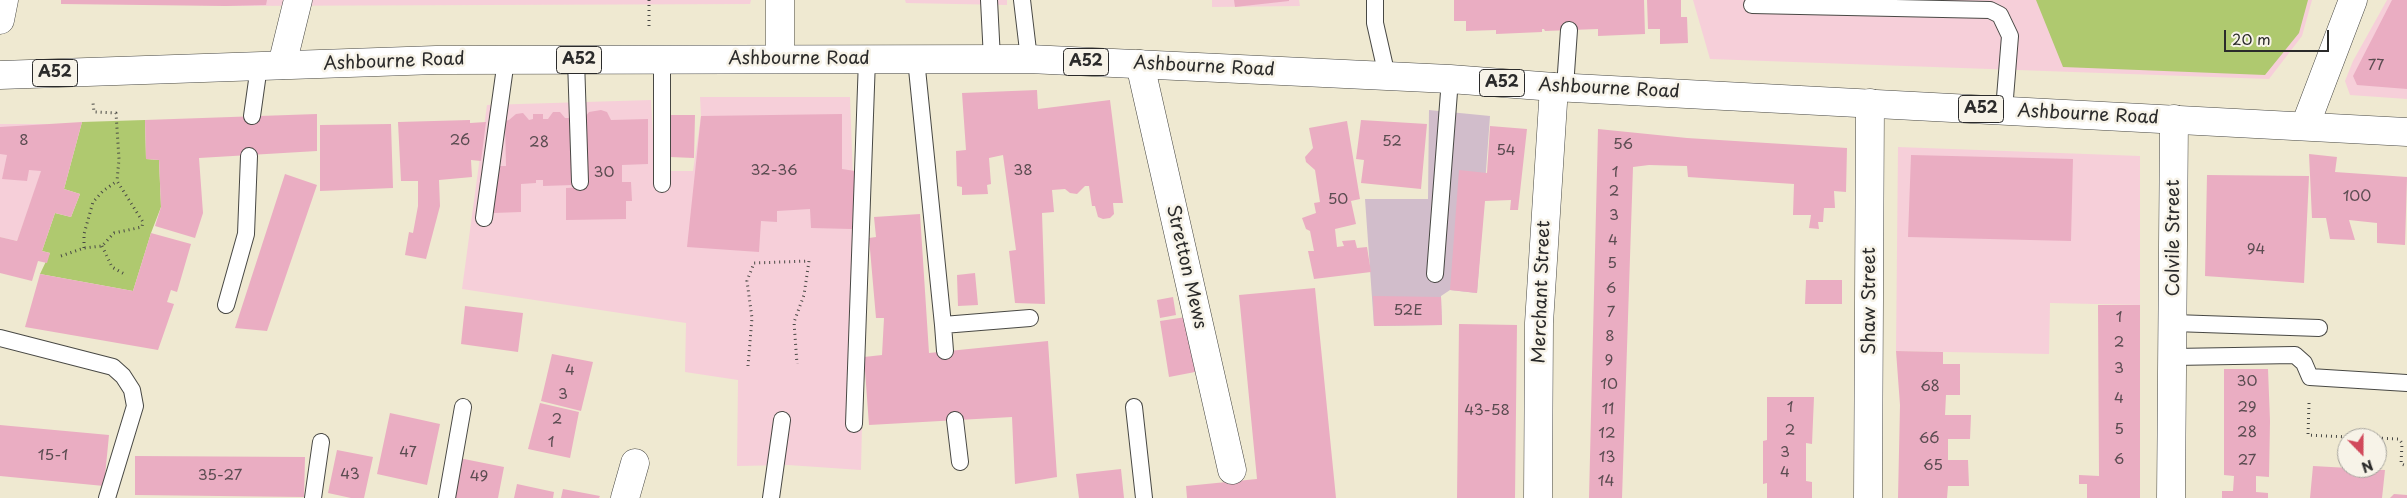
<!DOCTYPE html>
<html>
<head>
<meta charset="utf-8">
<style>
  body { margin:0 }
  #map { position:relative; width:2407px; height:498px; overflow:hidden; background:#efe9d1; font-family:"Playpen Sans",sans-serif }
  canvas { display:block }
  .north { position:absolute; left:2337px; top:428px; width:50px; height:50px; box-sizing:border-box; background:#f7f3e8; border:1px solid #a5a39c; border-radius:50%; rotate:158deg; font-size:14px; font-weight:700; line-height:20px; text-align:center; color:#2b2b2b }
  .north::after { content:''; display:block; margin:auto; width:18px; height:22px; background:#d1495b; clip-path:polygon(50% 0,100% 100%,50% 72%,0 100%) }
  .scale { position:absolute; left:2224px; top:30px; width:105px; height:22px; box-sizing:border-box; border:2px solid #2b2b2b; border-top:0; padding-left:6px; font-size:15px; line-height:18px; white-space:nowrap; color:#2b2b2b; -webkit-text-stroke:4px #f7f3e8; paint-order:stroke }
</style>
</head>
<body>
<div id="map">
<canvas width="2407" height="498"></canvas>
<div class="north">N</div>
<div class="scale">20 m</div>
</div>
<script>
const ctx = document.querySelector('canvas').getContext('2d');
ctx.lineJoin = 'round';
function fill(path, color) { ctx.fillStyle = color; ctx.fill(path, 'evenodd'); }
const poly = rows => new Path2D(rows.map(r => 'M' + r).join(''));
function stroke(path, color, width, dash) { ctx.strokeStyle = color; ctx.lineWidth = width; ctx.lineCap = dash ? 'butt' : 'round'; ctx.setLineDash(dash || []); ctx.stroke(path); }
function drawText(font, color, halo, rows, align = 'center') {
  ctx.font = font + ' "Playpen Sans",sans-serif'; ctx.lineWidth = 5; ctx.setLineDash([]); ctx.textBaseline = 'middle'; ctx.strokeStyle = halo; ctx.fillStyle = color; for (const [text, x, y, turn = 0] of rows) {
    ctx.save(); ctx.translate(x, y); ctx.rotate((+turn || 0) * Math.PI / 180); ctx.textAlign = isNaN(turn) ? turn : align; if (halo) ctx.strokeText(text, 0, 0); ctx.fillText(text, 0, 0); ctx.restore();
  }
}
fill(poly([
  [137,0,751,0,750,4,226,6,160,4],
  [905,0,1007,0,1007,5,906,3],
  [1212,0,1299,0,1300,6,1212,7],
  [1693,0,2312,0,2302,36,2269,79,1710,59],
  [2387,0,2407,0,2407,99,2350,95,2345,81,2353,61],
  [700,97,850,97,862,425,861,470,788,465,737,466,738,380,685,372,686,323,462,289,487,105,651,100,655,171,693,171,701,116],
  [0,124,47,124,47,156,17,241,0,237],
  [1898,147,2140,156,2140,305,2050,303,2049,354,1896,351]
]), '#f6cfd9');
fill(poly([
  [1429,110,1490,116,1477,293,1450,290,1441,296,1442,325,1374,326,1365,199,1428,199]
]), '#d1bdcb');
fill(poly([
  [2036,0,2308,0,2299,33,2265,75,2063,67],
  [145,120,146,159,159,160,161,207,151,233,133,291,40,274,50,253,42,251,55,213,71,217,80,194,64,189,82,122]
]), '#afc96f');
fill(poly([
  [61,0,267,0,266,5,226,6,61,4],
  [1234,0,1289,0,1289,1,1235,7],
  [1454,0,1644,0,1645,34,1598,36,1598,29,1545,31,1544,29,1542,29,1542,32,1496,34,1496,30,1466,31,1466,21,1454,21],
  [1647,0,1681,0,1681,17,1687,17,1688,43,1660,44,1660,29,1648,29],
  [2392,0,2407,0,2407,89,2357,85,2353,76],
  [1037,90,1038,109,1110,100,1123,203,1113,203,1114,214,1110,218,1103,219,1098,217,1095,206,1092,206,1089,186,1085,186,1077,194,1070,193,1065,189,1052,190,1054,212,1042,213,1045,304,1015,303,1009,251,1016,250,1003,155,989,158,991,184,987,185,988,194,962,195,962,187,957,186,956,151,966,150,962,93],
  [601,110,607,112,611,120,648,119,648,164,622,165,622,182,631,182,632,201,626,201,626,219,566,220,566,188,586,187,586,116,589,112],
  [553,112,560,112,565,118,571,118,573,185,543,186,543,180,536,180,536,183,521,184,521,212,493,213,493,183,498,183,497,166,506,166,505,121,509,120,516,114,523,113,529,120,533,119,533,114,543,114,543,119,548,119],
  [317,114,317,151,199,158,203,213,195,238,155,226,161,207,159,160,146,159,145,120],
  [842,114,842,169,855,171,852,229,811,228,810,209,777,211,777,222,761,221,759,252,687,247,701,116],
  [671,115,695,115,694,158,670,157],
  [470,120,470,123,486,122,481,161,471,160,472,177,439,180,440,206,426,259,405,255,409,232,413,233,418,206,418,181,401,181,398,122],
  [1361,120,1427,124,1421,189,1361,183,1364,160,1356,159],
  [1347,121,1360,199,1351,201,1356,224,1335,229,1337,247,1344,246,1342,241,1355,240,1357,248,1367,247,1371,272,1314,279,1308,251,1314,251,1310,231,1306,229,1302,218,1316,213,1314,203,1320,202,1315,170,1306,162,1305,157,1313,148,1309,128],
  [82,122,64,189,80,194,71,217,55,213,42,251,50,253,47,263,38,261,32,281,0,273,0,237,17,241,41,171,29,170,27,181,2,179,7,155,0,154,0,127],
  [391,124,393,188,320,191,320,125],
  [1490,126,1527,129,1518,210,1510,210,1511,200,1485,201,1477,293,1450,290,1459,170,1487,173],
  [1598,129,1687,138,1847,148,1846,192,1834,191,1835,208,1824,208,1823,222,1818,222,1819,229,1809,228,1811,215,1793,215,1794,184,1688,177,1687,166,1649,165,1633,167,1622,498,1589,498],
  [2309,154,2337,157,2335,172,2407,177,2405,245,2377,243,2377,223,2349,220,2355,240,2330,239,2326,218,2312,218],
  [1911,155,2073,159,2071,241,1908,237],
  [285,174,317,185,267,331,235,328],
  [2207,175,2309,176,2304,283,2205,276],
  [920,214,929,353,1048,341,1057,477,1015,484,1012,417,869,425,864,357,882,355,884,318,876,318,869,238,876,237,874,217],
  [151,233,191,244,177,292,171,290,167,302,174,304,158,350,25,327,40,274,133,291],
  [975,273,978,305,958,306,957,275],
  [1806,280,1842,280,1842,304,1805,304],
  [1315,288,1336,498,1187,498,1186,486,1257,479,1239,295],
  [1373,296,1441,297,1442,325,1374,326],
  [1173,297,1176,315,1160,318,1157,300],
  [2098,305,2140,305,2140,498,2087,498,2087,484,2079,484,2079,475,2099,476],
  [465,306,523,313,518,352,461,344],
  [1186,317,1195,372,1169,377,1160,321],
  [1459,324,1517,325,1515,498,1457,498],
  [1896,351,1943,352,1943,364,1960,364,1960,395,1946,395,1945,415,1971,415,1970,439,1948,439,1948,460,1968,460,1969,486,1948,486,1947,498,1898,498,1900,405],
  [552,354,593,362,581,411,541,401],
  [2224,369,2268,369,2270,421,2269,477,2256,476,2256,492,2268,493,2268,498,2222,498,2222,491,2233,491,2234,476,2224,475],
  [1767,397,1814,397,1812,444,1806,443,1806,481,1812,482,1812,498,1767,498,1767,483,1763,484,1763,441,1767,440],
  [540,403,579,412,570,458,528,449],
  [390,413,440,424,427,485,377,474],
  [0,425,109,435,104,486,0,476],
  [337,450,373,457,364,498,351,498,328,493],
  [135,456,305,457,304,497,135,495],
  [459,458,504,467,498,498,451,498],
  [2313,466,2385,470,2382,498,2310,498],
  [1121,469,1124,498,1079,498,1076,474],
  [517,484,554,492,553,498,514,498],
  [563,489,600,496,599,498,561,498],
  [2394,494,2407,495,2407,498,2390,498]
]), '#eaadc2');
const service = poly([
  [989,0,992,59],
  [1022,0,1029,59],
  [1375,0,1375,23,1387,76],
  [1752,5,1990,10,2000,15,2010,36,2004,110],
  [916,59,943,325,1030,318],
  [576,60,580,182],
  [1565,87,1569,30],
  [252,116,259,66],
  [662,184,662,60],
  [484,218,506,60],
  [1435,274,1450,79],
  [226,305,246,234,249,156],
  [2174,323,2319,328],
  [943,325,945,351],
  [0,338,113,367,123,376,132,390,135,406,107,498],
  [2173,357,2295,355,2304,363,2310,377,2407,383],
  [1134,407,1144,498],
  [955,420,960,462],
  [854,424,867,59],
  [313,498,321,442],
  [447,498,463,407],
  [771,498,782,420]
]);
const minor = poly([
  [780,0,780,58],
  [1140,64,1232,470],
  [282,65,298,0],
  [2305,126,2353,0],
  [625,498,635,463],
  [1868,498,1870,103],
  [2171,498,2174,119]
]);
const tertiary = poly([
  [0,20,4,0],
  [1538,498,1539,323,1554,87]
]);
const primary = poly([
  [0,75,436,60,1029,59,1450,79,1554,87,2407,132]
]);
stroke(service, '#484844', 18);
stroke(minor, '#484844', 29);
stroke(tertiary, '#484844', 29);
stroke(primary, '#484844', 29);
stroke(poly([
  [649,0,649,29],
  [102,246,112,267,126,275],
  [84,248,84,234,93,202,103,191,117,181],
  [61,256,84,248,102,246,114,233,142,227,143,222,117,181,119,159,116,113,94,112,93,103],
  [748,366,752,318,747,281,754,263,809,261,804,295,794,322,797,364],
  [2309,403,2308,435,2369,438],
  [2377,438,2399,439,2402,443,2401,464,2407,466]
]), '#484844', 3, [1, 4]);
stroke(service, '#fff', 16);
stroke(minor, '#fff', 28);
stroke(tertiary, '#fff', 28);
stroke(primary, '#fff', 28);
drawText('15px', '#5b4c51', null, [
  ["77",2376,66],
  ["8",24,141],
  ["26",460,141],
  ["52",1392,142],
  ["28",539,143],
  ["56",1623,145],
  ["54",1506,151],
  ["32-36",774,171],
  ["38",1023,171],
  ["30",604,173],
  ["1",1615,173],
  ["2",1614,192],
  ["100",2357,197],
  ["50",1338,200],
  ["3",1614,216],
  ["4",1613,241],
  ["94",2256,250],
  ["5",1612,264],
  ["6",1611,289],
  ["52E",1408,311],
  ["7",1611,313],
  ["1",2119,318],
  ["8",1610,337],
  ["2",2119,343],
  ["9",1609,361],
  ["3",2119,369],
  ["4",570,371],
  ["30",2247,382],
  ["10",1609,385],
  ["68",1930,387],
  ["3",563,395],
  ["4",2119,399],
  ["1",1790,408],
  ["29",2247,408],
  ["11",1608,410],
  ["43-58",1487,411],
  ["2",557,420],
  ["5",2119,430],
  ["2",1790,431],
  ["28",2247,433],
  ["12",1607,434],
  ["66",1929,439],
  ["1",551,443],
  ["47",408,453],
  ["3",1785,453],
  ["15-1",53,456],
  ["13",1607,458],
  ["6",2119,460],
  ["27",2247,461],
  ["65",1933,466],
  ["4",1785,473],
  ["43",350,475],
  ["35-27",220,476],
  ["49",479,477],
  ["14",1606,482]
]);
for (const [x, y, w] of [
  [579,60,45],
  [1086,62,45],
  [55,73,45],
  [1502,83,45],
  [1981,109,45]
]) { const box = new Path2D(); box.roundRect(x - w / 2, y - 13.5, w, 27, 4); ctx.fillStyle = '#f7f3e8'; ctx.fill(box); stroke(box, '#2b2b2b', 1); }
drawText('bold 16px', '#2b2b2b', null, [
  ["A52",579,60],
  ["A52",1086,62],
  ["A52",55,73],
  ["A52",1502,83],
  ["A52",1981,109]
]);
drawText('18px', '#2b2b2b', '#f7f3e8', [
  ["Ashbourne Road",799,59],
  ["Ashbourne Road",394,62,-2],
  ["Ashbourne Road",1204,67,3],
  ["Ashbourne Road",1609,89,3],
  ["Ashbourne Road",2088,115,3],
  ["Colvile Street",2174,238,-90],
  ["Stretton Mews",1186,267,77],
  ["Merchant Street",1542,292,-88],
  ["Shaw Street",1870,301,-90]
]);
</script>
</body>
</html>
